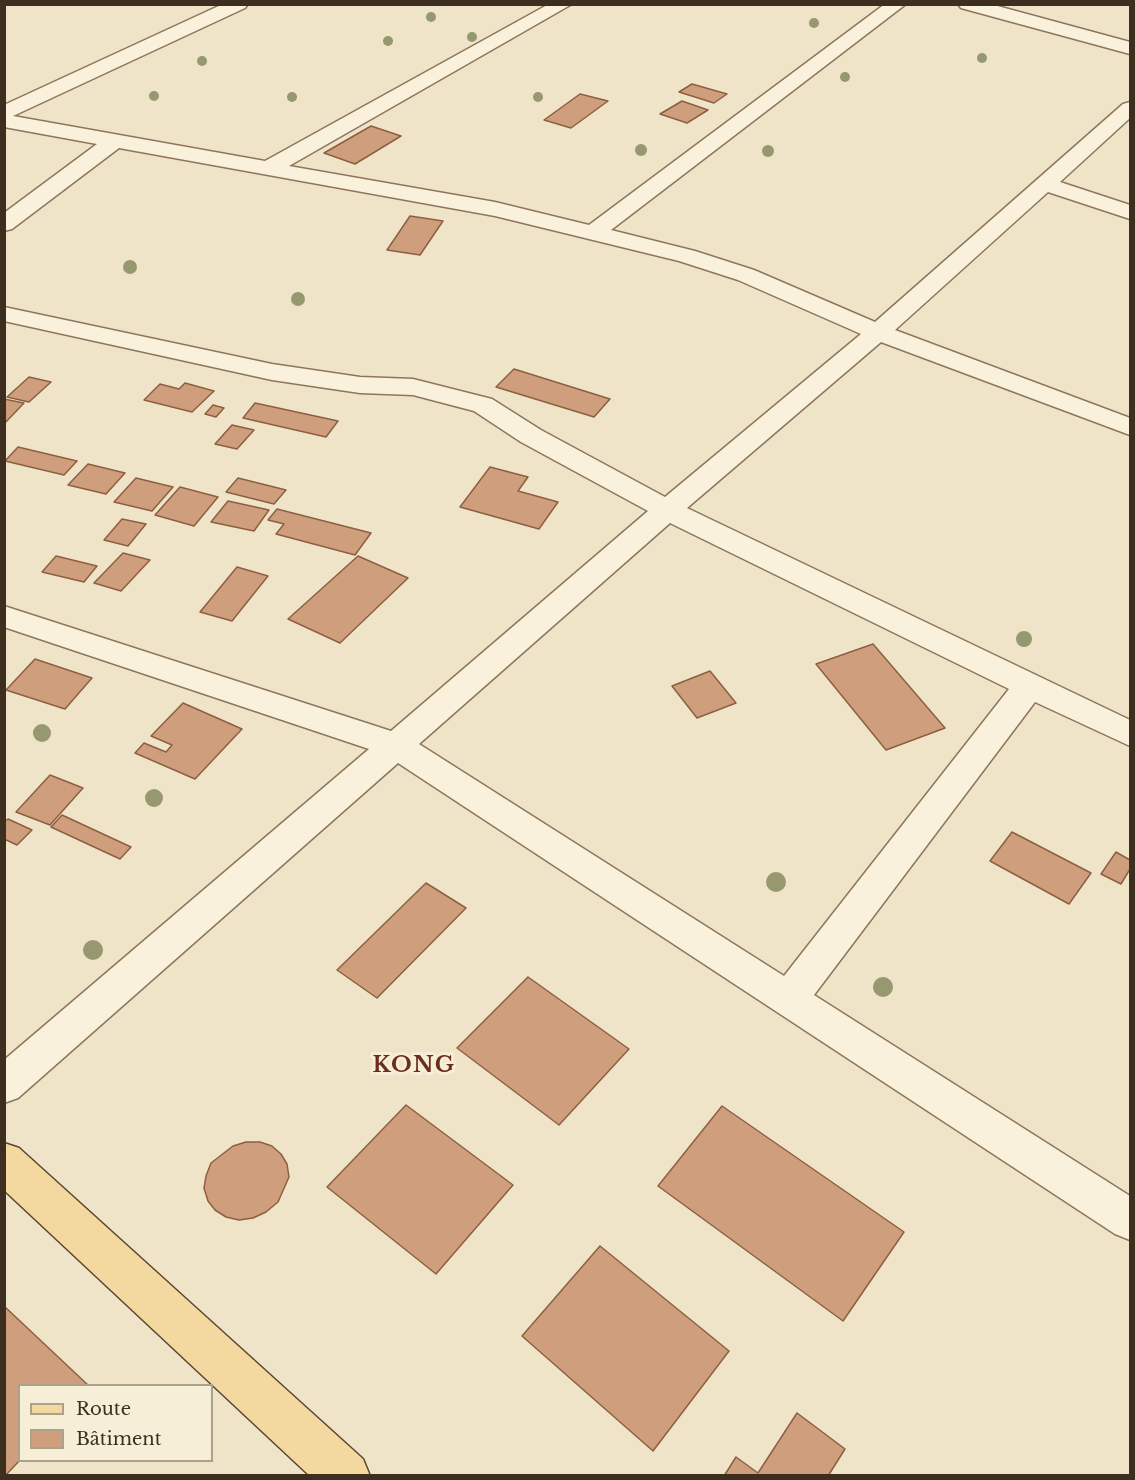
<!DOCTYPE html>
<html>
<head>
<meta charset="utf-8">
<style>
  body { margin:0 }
  #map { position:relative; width:1135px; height:1480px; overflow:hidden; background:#f0e4c8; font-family:"Libre Baskerville",serif }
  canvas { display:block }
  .frame { position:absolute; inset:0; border:6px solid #3d2e20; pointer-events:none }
  .legend { position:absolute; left:18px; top:1384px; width:195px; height:78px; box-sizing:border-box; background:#f7eed8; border:2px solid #ada18e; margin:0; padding:8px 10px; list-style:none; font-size:18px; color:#3d2e20 }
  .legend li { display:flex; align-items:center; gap:12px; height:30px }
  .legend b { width:30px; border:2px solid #ada18e }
</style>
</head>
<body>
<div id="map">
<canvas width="1135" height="1480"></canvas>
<div class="frame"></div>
<ul class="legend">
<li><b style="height:8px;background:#f3d9a0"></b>Route</li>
<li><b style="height:16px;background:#cf9f7d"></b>Bâtiment</li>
</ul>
</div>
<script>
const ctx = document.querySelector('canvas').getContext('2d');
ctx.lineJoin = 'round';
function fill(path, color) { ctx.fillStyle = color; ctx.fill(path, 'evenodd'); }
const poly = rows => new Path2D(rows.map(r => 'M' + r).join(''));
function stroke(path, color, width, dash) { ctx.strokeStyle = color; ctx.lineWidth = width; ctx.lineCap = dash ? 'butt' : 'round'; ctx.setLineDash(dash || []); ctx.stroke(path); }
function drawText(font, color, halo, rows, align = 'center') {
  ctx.font = font + ' "Libre Baskerville",serif'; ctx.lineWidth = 6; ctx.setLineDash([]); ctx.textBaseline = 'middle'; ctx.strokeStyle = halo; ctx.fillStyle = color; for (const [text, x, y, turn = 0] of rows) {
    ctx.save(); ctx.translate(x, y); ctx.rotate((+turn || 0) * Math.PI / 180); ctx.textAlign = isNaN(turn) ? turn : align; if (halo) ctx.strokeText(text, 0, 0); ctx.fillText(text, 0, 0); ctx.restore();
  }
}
const building = poly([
  [692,84,727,94,714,103,679,92,692,84],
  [580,94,608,101,571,128,544,120,580,94],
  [682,101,708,110,687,123,660,114,682,101],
  [371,126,401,136,355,164,324,153,371,126],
  [410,216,443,221,420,255,387,250,410,216],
  [514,369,610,399,594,417,496,387,514,369],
  [29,377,51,382,29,402,7,397,29,377],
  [185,383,214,391,192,412,144,400,160,384,179,389,185,383],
  [4,399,24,403,4,424,4,399],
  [255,403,338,421,326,437,243,418,255,403],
  [213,405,224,408,216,417,205,414,213,405],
  [232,425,254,430,237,449,215,444,232,425],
  [18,447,77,461,64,475,5,461,18,447],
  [88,464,125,473,106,494,68,485,88,464],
  [490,467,528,477,518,491,558,502,539,529,460,507,490,467],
  [136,478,173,487,152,511,114,502,136,478],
  [238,478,286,490,274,504,226,492,238,478],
  [180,487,218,497,194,526,155,515,180,487],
  [228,501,269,510,254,531,211,522,228,501],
  [277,509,371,533,355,555,276,534,284,524,268,520,277,509],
  [122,519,146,524,128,546,104,540,122,519],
  [123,553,150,560,121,591,94,583,123,553],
  [56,556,97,566,84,582,42,572,56,556],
  [358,556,408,578,340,643,288,619,358,556],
  [237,567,268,576,232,621,200,612,237,567],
  [873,644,945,728,886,750,816,664,873,644],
  [35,659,92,678,65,709,6,690,35,659],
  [710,671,736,703,697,718,672,686,710,671],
  [183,703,242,729,195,779,135,753,144,743,166,752,172,745,151,736,183,703],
  [50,775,83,788,50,825,16,812,50,775],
  [62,815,131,847,120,859,51,827,62,815],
  [8,819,32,830,17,845,4,839,4,822,8,819],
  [1012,832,1091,873,1069,904,990,861,1012,832],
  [1116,852,1130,860,1130,869,1121,884,1101,874,1116,852],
  [426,883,466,908,377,998,337,970,426,883],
  [528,977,629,1049,559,1125,457,1048,528,977],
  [406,1105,513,1185,436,1274,327,1187,406,1105],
  [722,1106,904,1232,843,1321,658,1186,722,1106],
  [246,1142,260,1142,272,1146,281,1154,287,1164,289,1177,278,1202,266,1212,253,1218,239,1220,226,1217,215,1210,208,1201,204,1188,206,1176,211,1163,233,1146,246,1142],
  [600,1246,729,1351,653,1451,522,1336,600,1246],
  [4,1306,89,1386,20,1386,20,1460,5,1476,4,1306],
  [797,1413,845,1449,828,1476,724,1476,736,1457,758,1473,797,1413]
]);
fill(building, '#cf9f7d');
stroke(building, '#8d5f41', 1.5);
const minor = poly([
  [223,4,248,4,245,8,13,116,265,161,549,4,572,4,289,166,495,202,589,225,885,4,906,4,611,230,695,251,754,270,875,322,1123,104,1130,102,1130,118,1060,182,1130,205,1130,219,1048,192,895,330,1130,418,1130,435,881,342,687,508,1130,720,1130,746,1035,702,814,995,1130,1196,1130,1240,1115,1234,398,763,18,1098,4,1103,4,1060,369,749,4,627,4,606,391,731,648,511,521,442,474,411,413,395,360,393,272,380,4,321,4,307,272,364,360,377,413,379,492,399,541,430,665,497,861,334,738,280,679,261,495,216,119,148,12,229,4,231,4,213,97,144,4,127,4,105,223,4],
  [670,523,1009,689,784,976,419,744,670,523],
  [958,4,990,4,1130,42,1130,54,961,8,958,4]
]);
const major = poly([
  [4,1143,19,1148,363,1459,370,1476,310,1476,4,1190,4,1143]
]);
stroke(minor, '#8d765c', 3);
stroke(major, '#5b4430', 3);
fill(minor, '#faf1dc');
fill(major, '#f3d9a0');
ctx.fillStyle = '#96986f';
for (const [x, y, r] of [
  [431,17,5],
  [814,23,5],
  [472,37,5],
  [388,41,5],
  [982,58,5],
  [202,61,5],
  [845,77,5],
  [154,96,5],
  [292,97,5],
  [538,97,5],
  [641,150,6],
  [768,151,6],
  [130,267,7],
  [298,299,7],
  [1024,639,8],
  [42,733,9],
  [154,798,9],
  [776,882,10],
  [93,950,10],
  [883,987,10]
]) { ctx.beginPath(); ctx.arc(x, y, r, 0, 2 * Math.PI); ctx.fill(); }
ctx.letterSpacing = '1.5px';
drawText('bold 22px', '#6b2e1e', '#f7eed8', [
  ["KONG",414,1066]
]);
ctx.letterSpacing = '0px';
</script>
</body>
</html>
